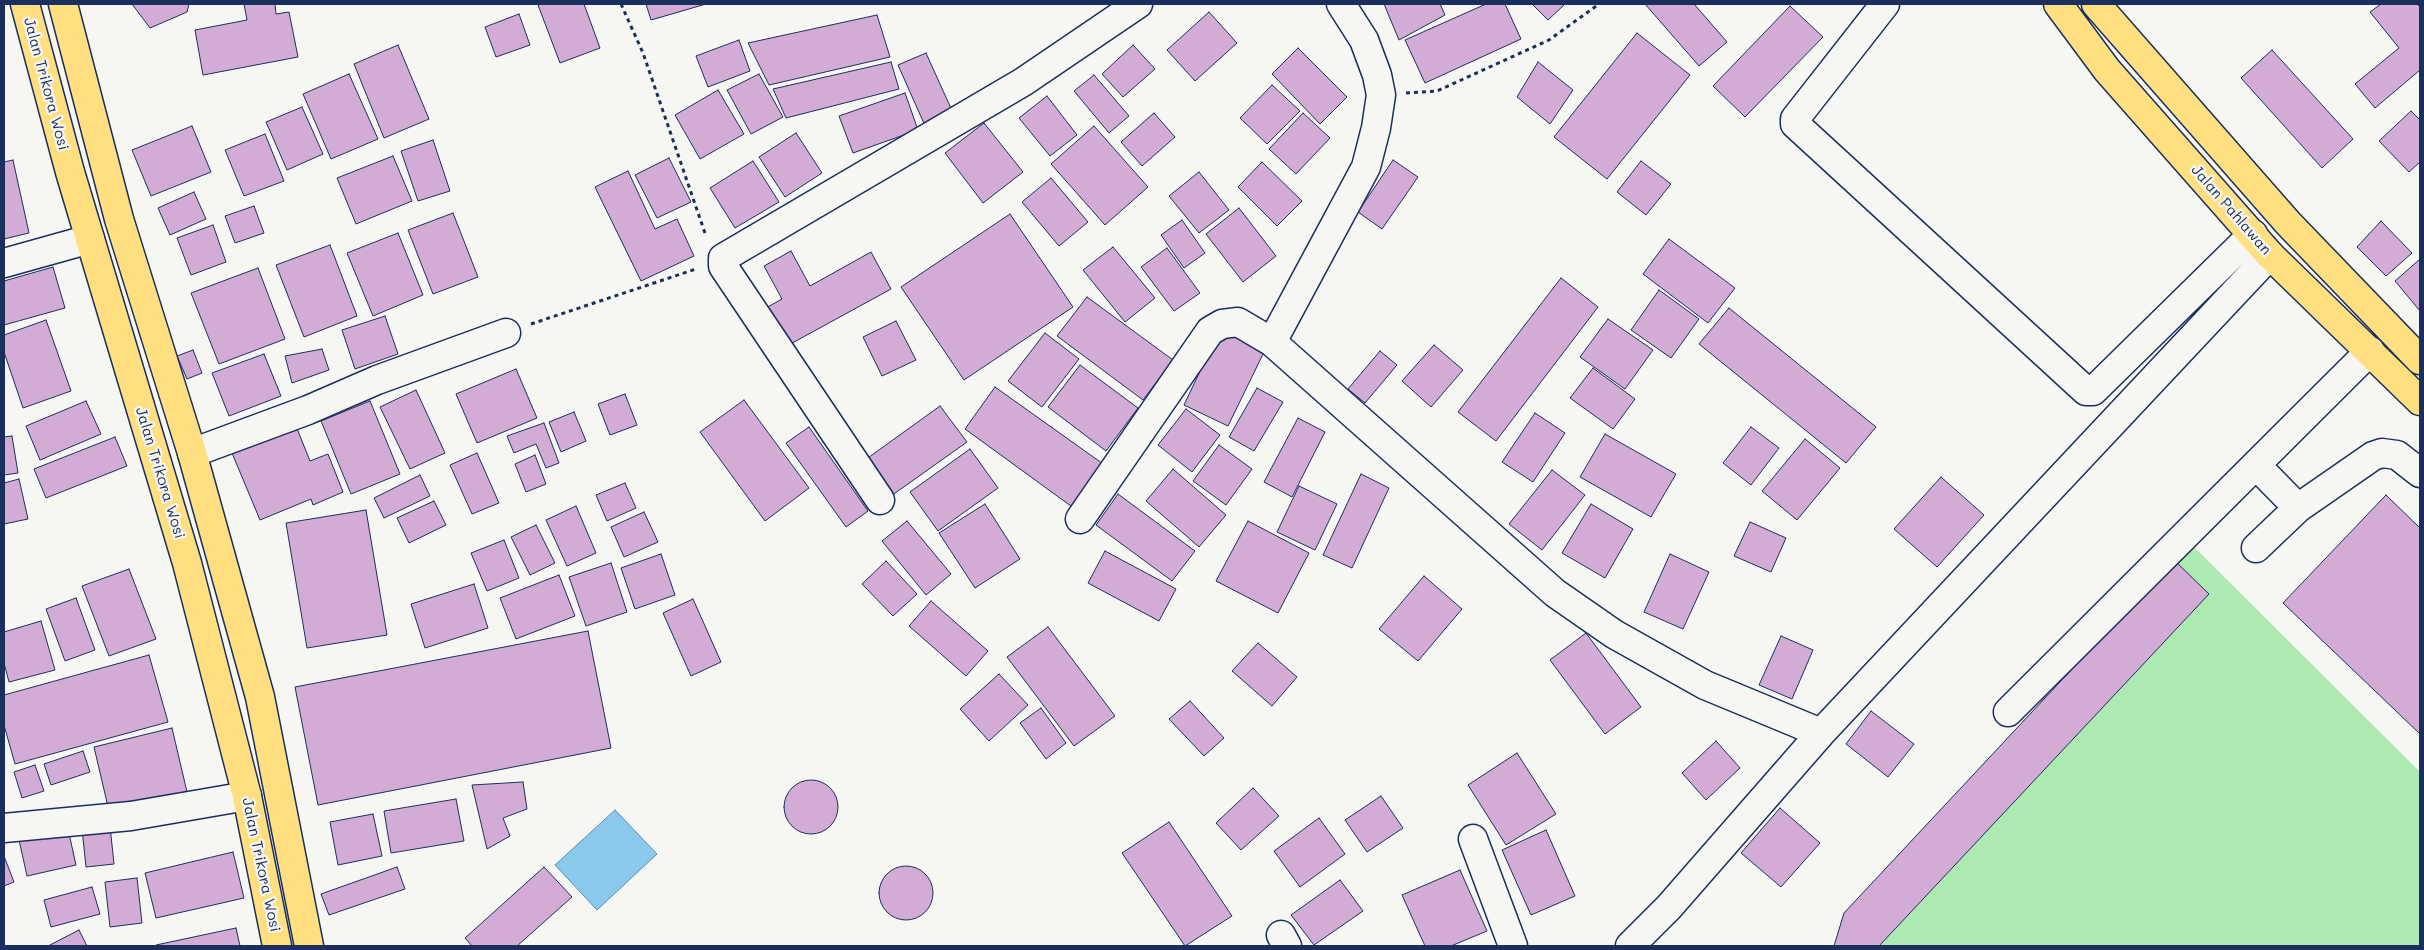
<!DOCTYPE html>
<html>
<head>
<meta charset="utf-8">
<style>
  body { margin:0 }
  #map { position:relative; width:2424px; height:950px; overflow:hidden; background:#f6f6f2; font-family:Mali,sans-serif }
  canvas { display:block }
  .frame { position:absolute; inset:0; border:5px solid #1b2f5e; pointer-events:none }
</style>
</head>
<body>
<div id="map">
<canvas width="2424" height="950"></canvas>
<div class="frame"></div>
</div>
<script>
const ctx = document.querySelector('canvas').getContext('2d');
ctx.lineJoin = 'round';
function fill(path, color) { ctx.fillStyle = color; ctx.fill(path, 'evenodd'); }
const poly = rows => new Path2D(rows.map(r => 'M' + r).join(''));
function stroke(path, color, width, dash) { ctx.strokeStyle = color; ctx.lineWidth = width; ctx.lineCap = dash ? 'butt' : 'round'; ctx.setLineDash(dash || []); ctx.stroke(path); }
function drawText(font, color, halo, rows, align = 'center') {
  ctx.font = font + ' Mali,sans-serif'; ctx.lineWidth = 4.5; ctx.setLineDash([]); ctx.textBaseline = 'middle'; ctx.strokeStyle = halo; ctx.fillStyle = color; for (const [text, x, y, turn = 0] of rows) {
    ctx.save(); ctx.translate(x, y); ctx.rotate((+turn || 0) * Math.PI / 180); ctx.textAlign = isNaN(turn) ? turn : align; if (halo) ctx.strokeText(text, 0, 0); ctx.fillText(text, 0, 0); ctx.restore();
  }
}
fill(poly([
  [2190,543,2420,772,2420,946,1834,946,1844,913]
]), '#aceab1');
const water = poly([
  [615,810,657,854,597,910,555,865,615,810]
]);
fill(water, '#8ac9eb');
stroke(water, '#5e8bb3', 1);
const building = poly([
  [132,4,189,4,187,12,150,28,132,4],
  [244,4,275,4,276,14,289,12,298,57,203,75,195,30,247,20,244,4],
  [542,4,584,4,600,48,560,63,538,5,542,4],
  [646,4,706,4,651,20,646,4],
  [1384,4,1440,4,1445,15,1399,40,1384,4],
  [1486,4,1505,4,1521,39,1425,83,1405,40,1486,4],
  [1532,4,1565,4,1548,20,1532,4],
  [1645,4,1694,4,1727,42,1699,66,1645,4],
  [2381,4,2417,4,2420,7,2420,70,2375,108,2355,84,2399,48,2370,12,2381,4],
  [1790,6,1823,37,1745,117,1713,86,1790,6],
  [1209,12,1237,43,1195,81,1167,50,1209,12],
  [519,14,530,45,496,57,485,27,519,14],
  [877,15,890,57,769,85,748,43,877,15],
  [1637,33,1690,75,1607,179,1554,137,1637,33],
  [739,40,750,71,708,87,696,56,739,40],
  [398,45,429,119,384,138,354,64,398,45],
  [1133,45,1155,69,1123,97,1102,74,1133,45],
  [1298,48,1347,97,1320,124,1272,74,1298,48],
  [2272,50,2353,139,2322,168,2241,78,2272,50],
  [926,53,954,115,926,128,898,65,926,53],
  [891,62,899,89,786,118,773,89,891,62],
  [1538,62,1573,90,1550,124,1517,97,1538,62],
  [349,74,378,139,331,159,303,94,349,74],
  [759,74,783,117,751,134,727,90,759,74],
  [1094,75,1129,116,1109,133,1074,91,1094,75],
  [1272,85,1300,111,1267,144,1240,118,1272,85],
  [718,90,744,134,700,159,675,115,718,90],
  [905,93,918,130,853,153,839,116,905,93],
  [1047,96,1077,135,1050,156,1019,118,1047,96],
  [302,107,323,154,287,170,266,122,302,107],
  [2411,111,2420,120,2420,162,2409,172,2379,141,2411,111],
  [1154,113,1175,137,1142,166,1121,142,1154,113],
  [1303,113,1330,138,1296,174,1269,149,1303,113],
  [984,123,1023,172,983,203,945,153,984,123],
  [192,126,211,172,151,196,132,150,192,126],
  [1094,126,1148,187,1105,225,1051,164,1094,126],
  [796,133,822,173,785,197,759,157,796,133],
  [265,134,284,181,244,196,225,150,265,134],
  [433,140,450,191,418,201,401,151,433,140],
  [393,156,412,201,356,224,337,178,393,156],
  [669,158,691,202,657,218,635,175,669,158],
  [13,160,29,233,4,239,4,162,13,160],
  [1393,160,1418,177,1382,229,1358,212,1393,160],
  [753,161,779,202,735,228,710,188,753,161],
  [1641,161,1671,184,1646,215,1617,192,1641,161],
  [1262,162,1302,201,1277,226,1238,187,1262,162],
  [628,171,655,229,677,219,694,256,641,281,595,187,628,171],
  [1199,172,1229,210,1199,233,1169,196,1199,172],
  [1051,178,1088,222,1059,246,1022,202,1051,178],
  [194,192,206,219,170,235,158,208,194,192],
  [254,206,264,233,235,243,225,216,254,206],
  [1239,208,1276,256,1243,282,1206,234,1239,208],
  [453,213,478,277,433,294,408,230,453,213],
  [1010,214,1073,307,964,380,901,287,1010,214],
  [1182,220,1205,253,1184,268,1161,235,1182,220],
  [2381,221,2412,253,2386,276,2357,247,2381,221],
  [213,225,226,262,191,275,177,238,213,225],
  [398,233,423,295,373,316,347,253,398,233],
  [1669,239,1735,288,1708,323,1643,274,1669,239],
  [330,245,357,316,304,337,276,265,330,245],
  [1113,247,1155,298,1125,322,1083,270,1113,247],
  [1167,248,1200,293,1174,311,1141,267,1167,248],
  [791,251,810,286,871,252,891,289,785,347,764,309,782,299,764,266,791,251],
  [2420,259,2420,311,2395,281,2420,259],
  [53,267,65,308,4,325,4,281,53,267],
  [258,268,285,339,219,364,191,293,258,268],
  [1561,278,1598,307,1496,441,1458,412,1561,278],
  [1659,290,1699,319,1671,358,1631,330,1659,290],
  [1087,297,1173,360,1143,400,1057,336,1087,297],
  [1729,308,1876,427,1846,463,1699,344,1729,308],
  [385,316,398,354,355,369,342,330,385,316],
  [1608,319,1653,350,1625,389,1580,357,1608,319],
  [46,320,71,391,23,408,4,352,4,335,46,320],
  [896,321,916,360,882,376,863,337,896,321],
  [1220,329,1265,350,1228,426,1184,405,1220,329],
  [1045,333,1079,359,1042,407,1008,381,1045,333],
  [1434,345,1463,370,1431,407,1402,381,1434,345],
  [322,349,329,370,292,383,285,356,322,349],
  [193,350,202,373,187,379,177,356,193,350],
  [1380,351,1397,365,1365,403,1348,389,1380,351],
  [264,354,281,396,229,416,212,373,264,354],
  [1080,365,1138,408,1106,451,1048,407,1080,365],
  [1593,368,1635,399,1613,429,1570,398,1593,368],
  [516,369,537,418,477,443,456,394,516,369],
  [995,387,1106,466,1075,509,965,429,995,387],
  [1257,388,1283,402,1254,451,1229,437,1257,388],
  [416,390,445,453,410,469,380,407,416,390],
  [625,394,637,425,610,435,598,404,625,394],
  [744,400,809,488,765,521,700,432,744,400],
  [86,401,101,434,40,460,26,426,86,401],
  [370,401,400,474,351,494,321,421,370,401],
  [940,406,967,442,891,496,865,460,940,406],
  [1186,409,1220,435,1192,472,1158,445,1186,409],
  [574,412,586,441,561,452,549,422,574,412],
  [1535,413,1565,433,1533,482,1502,462,1535,413],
  [1298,418,1325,432,1292,497,1264,482,1298,418],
  [544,423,559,463,546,468,536,444,514,453,507,436,544,423],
  [296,426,310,461,328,454,343,492,313,505,311,499,260,520,232,453,296,426],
  [809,427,868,511,846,527,786,443,809,427],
  [1751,427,1779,448,1751,485,1723,463,1751,427],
  [1605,434,1676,474,1651,517,1580,477,1605,434],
  [12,436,18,473,4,475,4,437,12,436],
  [115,437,127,466,46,498,34,469,115,437],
  [1805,439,1840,468,1797,520,1762,491,1805,439],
  [1219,445,1252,469,1226,505,1193,481,1219,445],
  [970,449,998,488,938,531,910,492,970,449],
  [477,453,499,503,472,514,450,465,477,453],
  [535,455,546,484,526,492,515,464,535,455],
  [1173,469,1226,515,1199,547,1146,501,1173,469],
  [1552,470,1585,495,1542,550,1509,524,1552,470],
  [1361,474,1389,488,1352,568,1323,555,1361,474],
  [420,475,430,496,384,518,374,498,420,475],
  [1941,477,1984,515,1937,567,1894,529,1941,477],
  [19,479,28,519,4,524,4,483,19,479],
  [625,483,636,508,607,521,596,495,625,483],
  [1299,486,1337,504,1315,550,1277,532,1299,486],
  [1118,494,1195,551,1172,581,1096,525,1118,494],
  [2386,495,2420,528,2420,734,2283,603,2386,495],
  [434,501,446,525,409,543,397,518,434,501],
  [985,504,1020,559,975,588,939,533,985,504],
  [1591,504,1633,529,1605,578,1562,553,1591,504],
  [576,506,596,553,567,566,546,520,576,506],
  [366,510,387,635,307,648,286,523,366,510],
  [644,512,658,542,624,557,611,527,644,512],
  [907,521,951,574,926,595,882,541,907,521],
  [1248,521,1309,553,1278,613,1216,581,1248,521],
  [1750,522,1786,538,1771,572,1734,556,1750,522],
  [536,525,555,563,530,575,511,537,536,525],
  [504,540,519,578,487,591,471,553,504,540],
  [1105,551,1176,589,1159,621,1088,583,1105,551],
  [661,554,675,595,635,609,621,568,661,554],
  [1670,554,1709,572,1683,629,1644,612,1670,554],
  [2174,560,2209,594,1879,946,1834,946,1844,913,2174,560],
  [886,561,917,594,893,616,862,584,886,561],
  [611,563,627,612,586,626,569,577,611,563],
  [129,569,156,639,109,656,82,586,129,569],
  [559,575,575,616,516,639,500,598,559,575],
  [1424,576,1462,609,1418,661,1379,629,1424,576],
  [474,584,488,628,425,648,411,604,474,584],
  [76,598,95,650,65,661,46,609,76,598],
  [693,599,721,662,691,676,663,613,693,599],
  [931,601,988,651,966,676,909,626,931,601],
  [41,621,55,670,9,682,4,663,4,632,41,621],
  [1048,627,1115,716,1074,746,1007,657,1048,627],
  [588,631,611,748,318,805,295,687,588,631],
  [1586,633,1641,707,1605,734,1550,660,1586,633],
  [1781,636,1813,650,1792,699,1759,685,1781,636],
  [1258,643,1297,677,1272,706,1232,671,1258,643],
  [149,655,168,722,15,764,4,725,4,695,149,655],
  [999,674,1028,705,989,741,960,709,999,674],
  [1190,701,1224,738,1204,756,1169,719,1190,701],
  [1041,708,1066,743,1046,759,1020,723,1041,708],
  [1871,711,1914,744,1888,777,1846,744,1871,711],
  [172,728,187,792,109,811,94,747,172,728],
  [1716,741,1740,768,1706,800,1682,773,1716,741],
  [83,751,90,772,51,785,44,764,83,751],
  [1517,753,1556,814,1506,845,1468,785,1517,753],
  [35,765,44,791,22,798,14,772,35,765],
  '784 807a27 27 0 1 1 54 0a27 27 0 1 1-54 0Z',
  [523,782,527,809,503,818,510,836,487,849,472,785,523,782],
  [1253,788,1279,816,1241,850,1216,823,1253,788],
  [1381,796,1403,828,1367,852,1345,820,1381,796],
  [456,799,464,841,391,853,384,811,456,799],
  [1780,808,1820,843,1781,887,1741,853,1780,808],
  [373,814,382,856,338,865,330,822,373,814],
  [1319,818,1345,854,1300,887,1274,851,1319,818],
  [1169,822,1232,916,1185,946,1122,853,1169,822],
  [110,826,114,864,86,867,82,829,110,826],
  [68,829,76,865,27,876,19,840,68,829],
  [1546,830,1575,896,1531,915,1502,850,1546,830],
  [233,852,244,898,156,918,145,873,233,852],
  [4,856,14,882,4,886,4,856],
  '879 893a27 27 0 1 1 54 0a27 27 0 1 1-54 0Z',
  [397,867,405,889,329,915,321,894,397,867],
  [544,867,572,897,517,946,472,946,465,938,544,867],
  [1460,870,1487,931,1451,946,1425,946,1402,895,1460,870],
  [137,878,142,923,110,927,105,882,137,878],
  [1340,880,1363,911,1314,945,1291,915,1340,880],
  [92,887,100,914,51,927,44,900,92,887],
  [236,928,240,946,156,946,156,945,236,928],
  [79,930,87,946,48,946,79,930]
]);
fill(building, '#d2acd4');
stroke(building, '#1b2f5e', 1);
const minor = poly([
  [1341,4,1364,40,1377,75,1381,95,1376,128,1366,167,1272,342,1555,593,1614,634,1705,685,1821,733],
  [1885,4,1795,119,1795,124,2086,391,2093,391,2253,234],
  [4,263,90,239],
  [192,453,308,410,377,380,506,333],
  [2256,465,2298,508],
  [880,500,723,266,723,258,1023,82,1138,4],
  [1080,519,1210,331,1222,324,1238,322,1272,342],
  [2256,548,2298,508,2373,456,2382,453,2397,455,2420,473],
  [2008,712,2370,351],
  [4,828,131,816,247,796],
  [1473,839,1513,946],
  [1281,935,1287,946],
  [1630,946,1669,907,1821,733,2270,255]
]);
const major = poly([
  [2058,4,2107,70,2270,255,2420,401],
  [2096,4,2288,223,2420,360]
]);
const highway = poly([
  [25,4,70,172,187,563,247,796,277,946],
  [63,4,119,219,192,453,260,697,309,946]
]);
stroke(minor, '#1b2f5e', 31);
stroke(major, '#1b2f5e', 31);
stroke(highway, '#1b2f5e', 31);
stroke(poly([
  [621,4,643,53,706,236],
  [1406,93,1437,91,1549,40,1599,4],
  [531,324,696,269]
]), '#1b2f5e', 3, [4, 4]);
stroke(minor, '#f6f6f2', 28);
stroke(major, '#ffdf80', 28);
stroke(highway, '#ffdf80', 28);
drawText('15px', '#1b2f5e', '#f6f6f2', [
  ["Jalan Trikora Wosi",46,84,75],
  ["Jalan Pahlawan",2231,210,49],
  ["Jalan Trikora Wosi",160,473,73],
  ["Jalan Trikora Wosi",261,865,78]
]);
</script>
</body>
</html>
